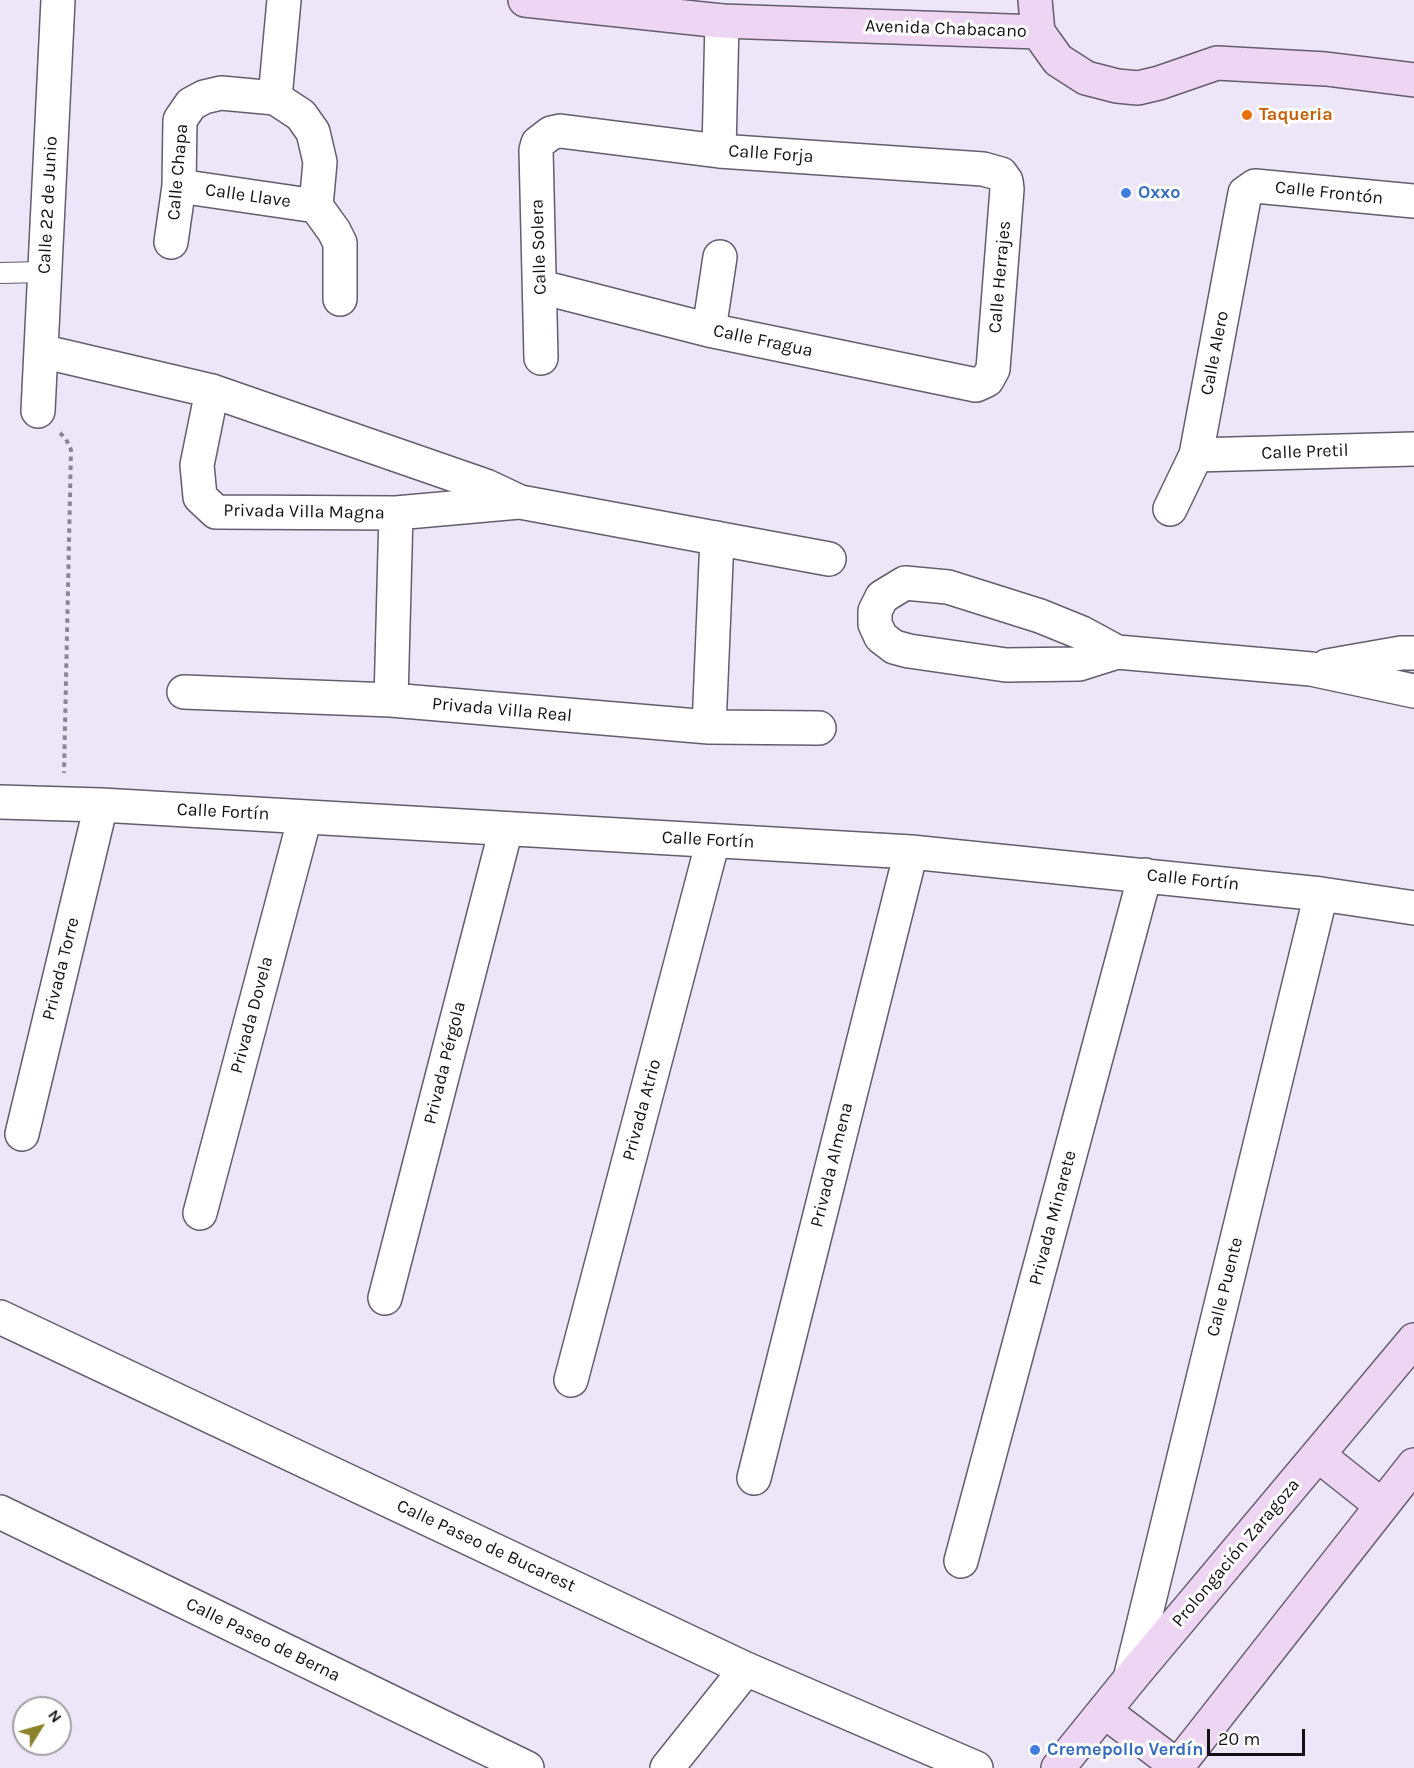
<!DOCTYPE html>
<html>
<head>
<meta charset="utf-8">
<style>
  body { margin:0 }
  #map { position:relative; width:1414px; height:1768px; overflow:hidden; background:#ede6f8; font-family:Karla,sans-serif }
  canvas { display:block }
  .north { position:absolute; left:12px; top:1696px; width:60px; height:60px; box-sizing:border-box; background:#fff; border:2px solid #a19fa2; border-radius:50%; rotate:53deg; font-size:16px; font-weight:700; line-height:24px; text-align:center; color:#131016 }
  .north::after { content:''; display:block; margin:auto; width:21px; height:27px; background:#8a822a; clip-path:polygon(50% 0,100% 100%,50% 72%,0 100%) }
  .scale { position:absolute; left:1207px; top:1729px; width:98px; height:27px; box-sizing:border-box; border:3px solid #131016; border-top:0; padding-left:8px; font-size:18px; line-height:21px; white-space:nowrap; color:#131016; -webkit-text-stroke:4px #fff; paint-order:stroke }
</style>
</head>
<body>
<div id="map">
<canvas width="1414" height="1768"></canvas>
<div class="north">N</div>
<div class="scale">20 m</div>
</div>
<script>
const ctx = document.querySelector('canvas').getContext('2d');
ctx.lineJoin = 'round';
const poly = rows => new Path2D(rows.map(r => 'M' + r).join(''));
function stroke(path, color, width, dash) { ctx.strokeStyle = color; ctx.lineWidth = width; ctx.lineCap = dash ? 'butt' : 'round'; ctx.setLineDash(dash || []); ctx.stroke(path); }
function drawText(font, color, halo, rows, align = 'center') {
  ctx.font = font + ' Karla,sans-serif'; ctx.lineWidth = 6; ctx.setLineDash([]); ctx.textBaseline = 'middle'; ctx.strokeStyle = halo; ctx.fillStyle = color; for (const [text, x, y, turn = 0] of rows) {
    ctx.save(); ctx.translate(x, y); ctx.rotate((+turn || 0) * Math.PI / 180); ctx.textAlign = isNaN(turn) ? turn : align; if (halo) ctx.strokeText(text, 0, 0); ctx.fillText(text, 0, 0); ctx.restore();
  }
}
const lane = poly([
  [0,273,44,272]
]);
const street = poly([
  [275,98,284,0],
  [719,151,722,21],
  [179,186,316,206],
  [171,242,179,186,180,120,191,104,204,97,221,93,275,98,301,115,313,132,320,162,316,206,334,231,340,243,340,299],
  [541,287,709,330,976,385,987,380,993,369,1007,189,1006,181,1001,174,983,169,719,151,560,131,551,133,538,143,536,150,541,358],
  [709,330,720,257],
  [41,351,212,391,486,486,520,502,829,559],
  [212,391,197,465,200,497,216,512,396,513,519,502],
  [38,411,58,0],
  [1196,455,1414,449],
  [1170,509,1196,455,1245,193,1255,186,1414,201],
  [1117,652,1079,664,1006,665,909,651,894,647,881,637,875,624,875,611,882,597,905,583,948,587,1040,616,1082,633,1117,652,1311,669,1414,691],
  [1327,666,1401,653,1414,653],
  [184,692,391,700,709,727,819,728],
  [391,700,396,513],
  [709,727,717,538],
  [0,802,101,805,911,852,1321,894,1414,908],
  [22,1134,101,805],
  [200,1213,305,817],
  [385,1298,506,829],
  [0,1317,746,1669,976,1768],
  [571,1380,713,841],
  [754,1478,911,852],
  [0,1512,527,1768],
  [961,1561,1145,875],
  [1130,1679,1321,894],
  [667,1768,746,1669]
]);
const secondary = poly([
  [525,0,722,21,1038,32,1058,60,1086,78,1117,86,1138,88,1159,83,1217,63,1326,69,1414,80],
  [1035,0,1038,32],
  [1318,1455,1381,1505],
  [1104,1711,1177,1766],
  [1058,1768,1130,1679,1414,1340],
  [1176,1768,1414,1465]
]);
stroke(lane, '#635d6c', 22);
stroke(street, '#635d6c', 36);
stroke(secondary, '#635d6c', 36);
stroke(poly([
  [60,433,66,439,71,450,64,773]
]), '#8a8592', 4, [4.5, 4.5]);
stroke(lane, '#fff', 20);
stroke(street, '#fff', 33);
stroke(secondary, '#efd5f4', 33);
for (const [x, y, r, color] of [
  [1247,115,6,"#e8710a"],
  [1126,193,6,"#3f7fe0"],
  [1035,1750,6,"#3f7fe0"]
]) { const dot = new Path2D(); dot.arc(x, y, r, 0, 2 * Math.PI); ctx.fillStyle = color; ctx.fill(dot); stroke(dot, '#fff', 2); }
drawText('18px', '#131016', '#fff', [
  ["Avenida Chabacano",946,29,2],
  ["Calle Forja",771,154,4],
  ["Calle Chapa",178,172,-85],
  ["Calle Frontón",1329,193,6],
  ["Calle Llave",248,196,8],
  ["Calle 22 de Junio",48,205,-87],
  ["Calle Solera",539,247,-92],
  ["Calle Herrajes",1000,277,-85],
  ["Calle Fragua",763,341,12],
  ["Calle Alero",1215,353,-79],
  ["Calle Pretil",1305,452,-2],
  ["Privada Villa Magna",304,512,1],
  ["Privada Villa Real",502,710,5],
  ["Calle Fortín",223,812,3],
  ["Calle Fortín",708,840,3],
  ["Calle Fortín",1193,880,6],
  ["Privada Torre",61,969,-76],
  ["Privada Dovela",252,1015,-75],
  ["Privada Pérgola",445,1063,-76],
  ["Privada Atrio",642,1110,-75],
  ["Privada Almena",832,1165,-76],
  ["Privada Minarete",1053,1218,-75],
  ["Calle Puente",1225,1287,-76],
  ["Calle Paseo de Bucarest",486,1546,25],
  ["Prolongación Zaragoza",1236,1553,-50],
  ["Calle Paseo de Berna",263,1640,26]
]);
drawText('bold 18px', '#c56008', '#fff', [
  ["Taqueria",1259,115]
], 'left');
drawText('bold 18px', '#366cbe', '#fff', [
  ["Oxxo",1138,193],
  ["Cremepollo Verdín",1047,1750]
], 'left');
</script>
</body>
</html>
